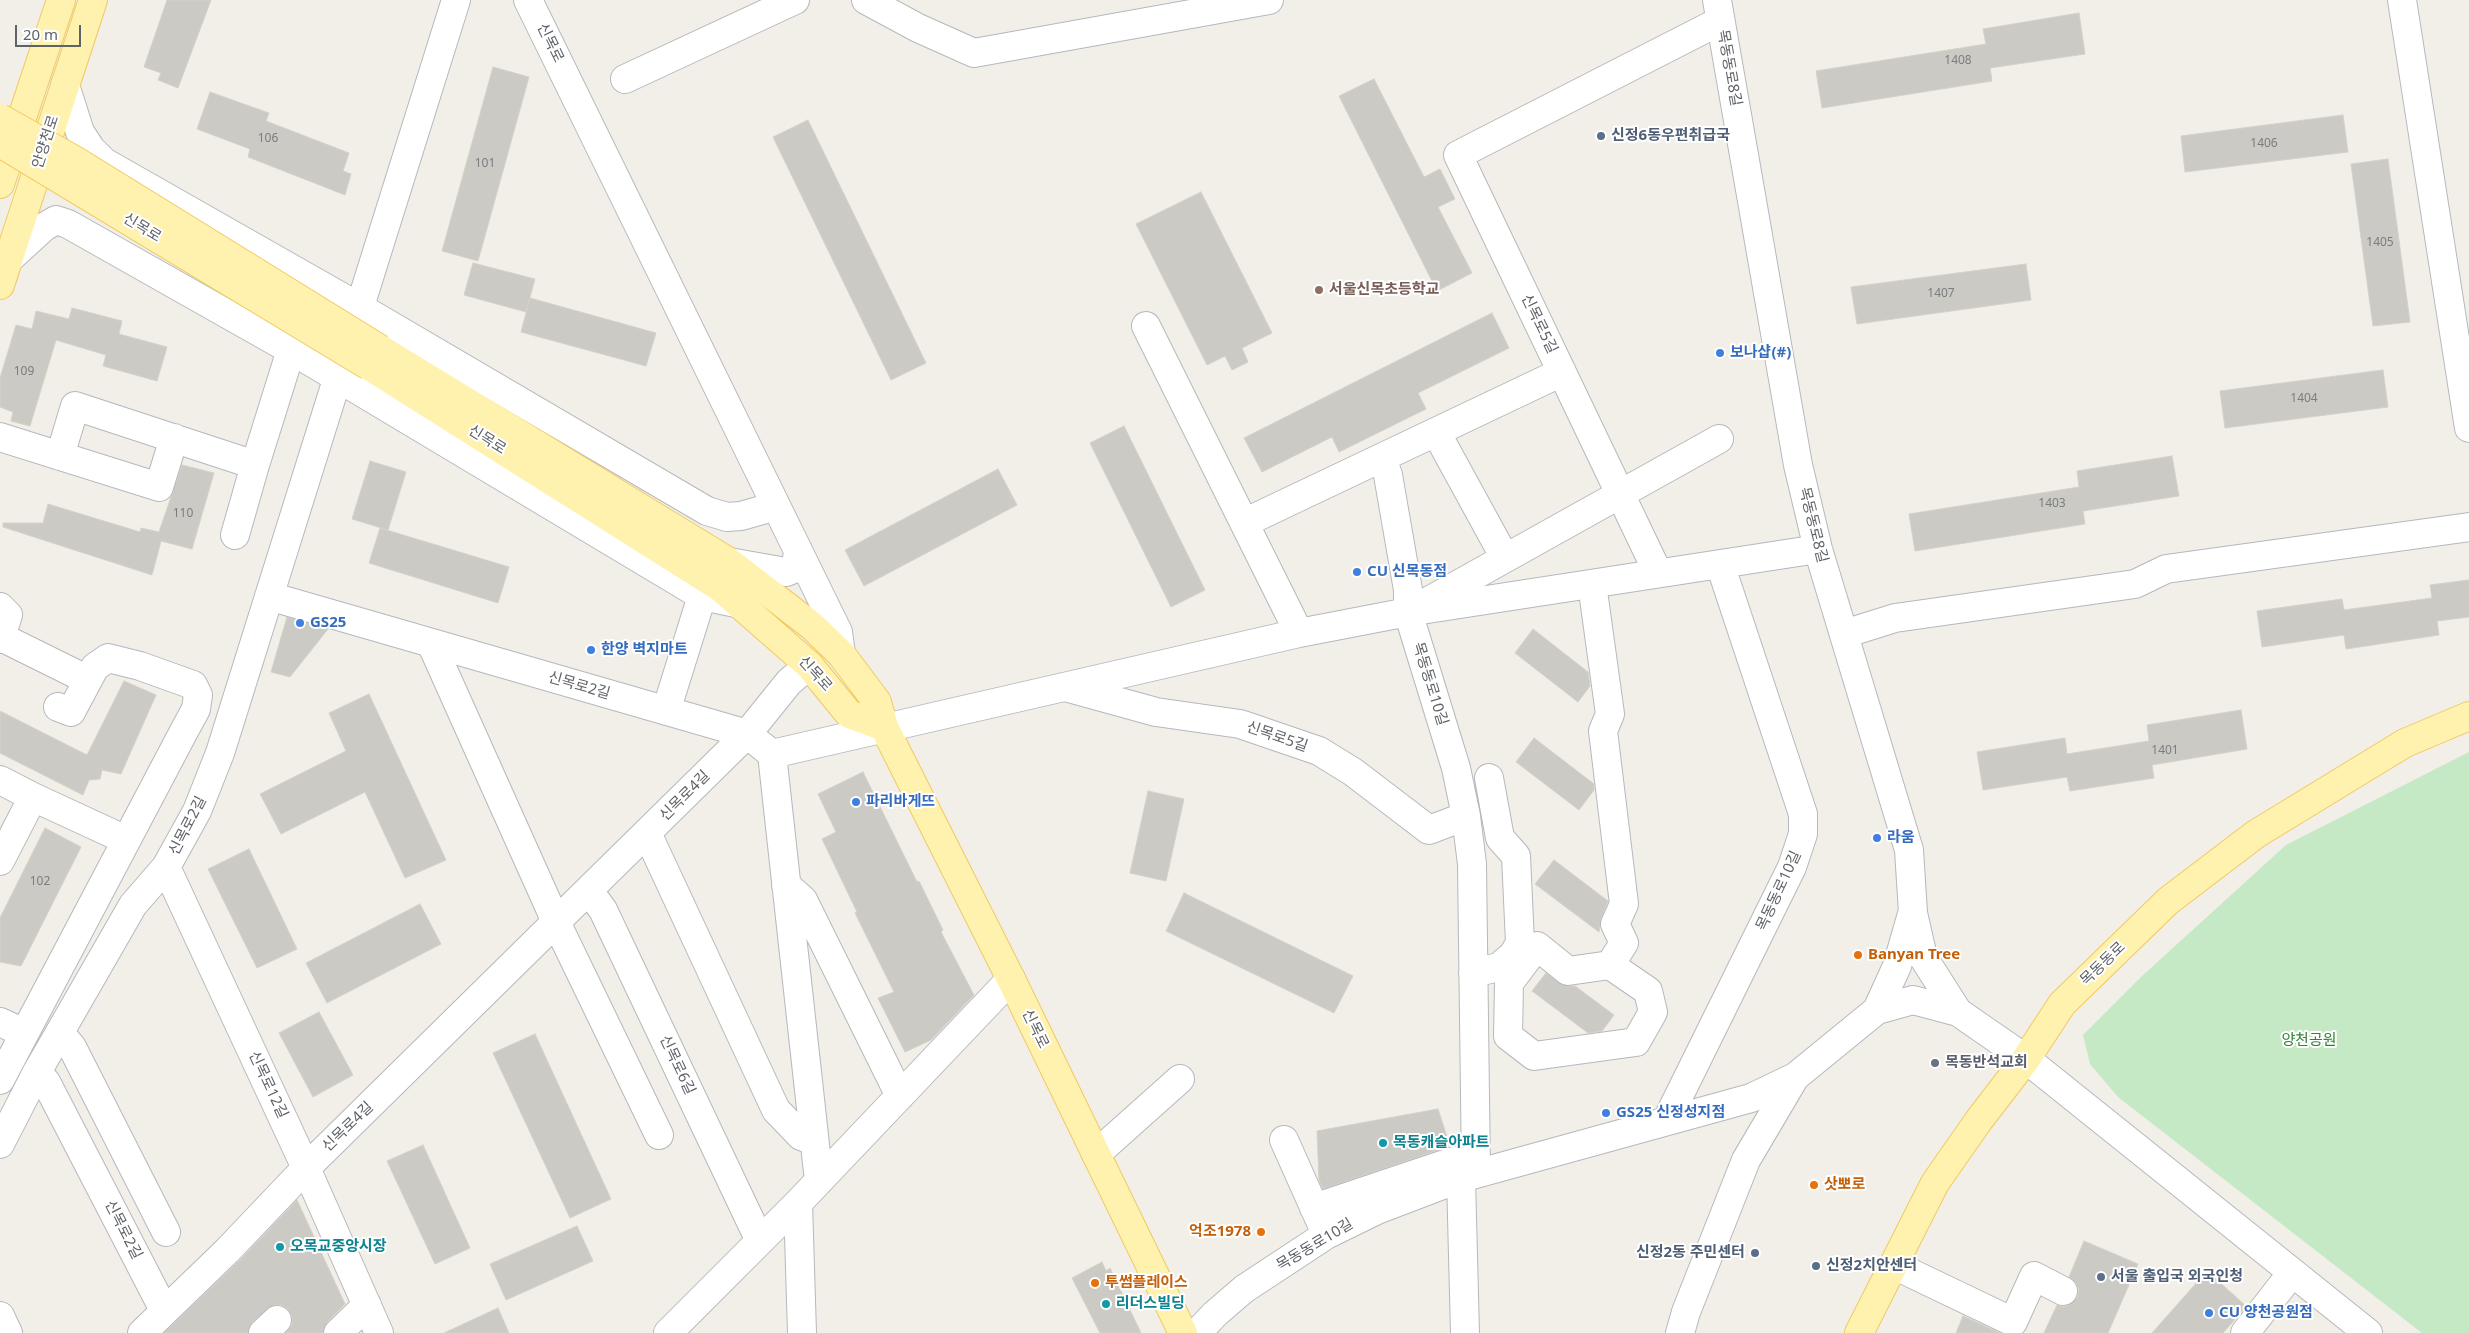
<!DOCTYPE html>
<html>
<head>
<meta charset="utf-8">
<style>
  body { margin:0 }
  #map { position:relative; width:2469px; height:1333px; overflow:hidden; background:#f1efe8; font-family:"Noto Sans",sans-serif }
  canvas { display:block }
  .scale { position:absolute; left:15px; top:25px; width:66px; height:22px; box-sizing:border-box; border:2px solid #5f6368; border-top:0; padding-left:6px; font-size:15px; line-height:18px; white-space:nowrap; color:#5f6368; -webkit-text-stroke:4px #fff; paint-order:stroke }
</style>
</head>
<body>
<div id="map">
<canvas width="2469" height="1333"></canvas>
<div class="scale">20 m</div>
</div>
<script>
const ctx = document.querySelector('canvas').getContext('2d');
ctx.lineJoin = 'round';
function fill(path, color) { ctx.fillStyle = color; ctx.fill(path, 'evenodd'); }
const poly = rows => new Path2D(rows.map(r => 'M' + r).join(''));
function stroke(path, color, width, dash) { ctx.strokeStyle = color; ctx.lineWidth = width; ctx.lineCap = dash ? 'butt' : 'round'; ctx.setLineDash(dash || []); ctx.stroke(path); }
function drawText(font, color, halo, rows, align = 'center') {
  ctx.font = font + ' "Noto Sans","Noto Sans KR",sans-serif'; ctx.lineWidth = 4; ctx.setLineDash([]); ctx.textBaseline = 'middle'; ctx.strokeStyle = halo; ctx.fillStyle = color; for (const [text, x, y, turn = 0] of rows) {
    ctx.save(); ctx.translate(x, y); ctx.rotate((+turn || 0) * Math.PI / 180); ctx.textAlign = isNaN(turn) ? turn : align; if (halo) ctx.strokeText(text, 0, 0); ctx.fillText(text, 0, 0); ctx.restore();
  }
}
fill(poly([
  [2469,752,2469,1333,2422,1333,2118,1097,2090,1064,2083,1035,2141,977,2286,845]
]), '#c5e8c5');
const building = poly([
  [167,0,211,0,178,88,158,80,161,73,144,67,167,0],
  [2079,13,2085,54,1990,68,1992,81,1822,108,1816,71,1986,44,1983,29,2079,13],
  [493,67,529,77,478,261,442,251,493,67],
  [1374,79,1424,177,1440,169,1455,199,1438,207,1472,273,1437,291,1339,96,1374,79],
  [210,92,269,113,266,121,349,153,343,171,351,174,345,195,248,157,250,149,197,129,210,92],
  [2343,115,2348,152,2185,172,2181,136,2343,115],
  [808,120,926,363,891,380,773,137,808,120],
  [2388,159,2410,322,2373,326,2351,164,2388,159],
  [1201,192,1272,333,1242,348,1248,362,1232,370,1225,356,1207,365,1136,224,1201,192],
  [473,263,535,279,526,312,464,295,473,263],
  [2026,264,2031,300,1857,324,1851,287,2026,264],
  [530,298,656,333,646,366,521,332,530,298],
  [72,308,122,321,119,334,167,347,157,381,103,366,106,355,56,340,30,426,11,421,13,412,0,407,0,378,16,325,32,329,36,311,69,319,72,308],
  [1492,313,1509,348,1418,393,1426,409,1339,452,1332,437,1262,472,1244,438,1492,313],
  [2383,370,2388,407,2225,428,2220,391,2383,370],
  [1124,426,1205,590,1171,607,1090,443,1124,426],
  [2172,456,2179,496,2083,511,2085,524,1915,551,1909,514,2079,487,2077,471,2172,456],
  [370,461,406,472,388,530,352,519,370,461],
  [182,465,214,473,192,549,161,541,152,575,3,527,3,523,43,523,48,504,140,532,141,528,159,532,182,465],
  [998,469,1017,505,864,586,845,550,998,469],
  [380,528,509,567,498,603,369,563,380,528],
  [2469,580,2469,617,2437,621,2439,635,2346,649,2344,635,2262,647,2257,611,2342,599,2344,610,2432,598,2430,585,2469,580],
  [287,617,328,629,290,677,271,672,287,617],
  [1533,629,1588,672,1590,686,1578,702,1515,653,1533,629],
  [124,681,156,695,121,774,102,770,100,779,89,780,83,795,0,753,0,711,87,755,124,681],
  [369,694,446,860,405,878,365,792,281,834,260,794,346,751,329,713,369,694],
  [2241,710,2247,749,2152,765,2154,778,2070,791,2067,777,1983,790,1977,752,2065,738,2067,754,2149,741,2147,725,2241,710],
  [1534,738,1594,784,1594,790,1579,810,1516,762,1534,738],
  [863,772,917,882,919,881,943,930,941,932,974,995,931,1040,905,1052,878,998,894,992,855,913,857,912,822,839,836,832,818,794,863,772],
  [1148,791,1184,799,1166,881,1130,873,1148,791],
  [45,828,81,847,21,966,0,962,0,918,45,828],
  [249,849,297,949,257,968,208,869,249,849],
  [1554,860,1608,901,1601,918,1599,932,1535,884,1554,860],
  [1184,893,1353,976,1334,1013,1166,931,1184,893],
  [420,904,441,944,327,1003,306,963,420,904],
  [1546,973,1564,986,1575,986,1614,1015,1602,1031,1588,1033,1532,991,1546,973],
  [319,1012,353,1075,313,1097,279,1033,319,1012],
  [535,1034,611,1199,570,1218,493,1053,535,1034],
  [1438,1109,1450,1146,1323,1189,1319,1180,1317,1131,1438,1109],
  [423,1145,470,1248,435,1264,387,1161,423,1145],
  [297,1200,345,1304,327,1322,323,1333,286,1333,292,1325,292,1316,288,1309,282,1305,274,1305,252,1322,248,1333,164,1333,238,1262,297,1200],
  [577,1226,593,1261,506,1300,490,1264,577,1226],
  [2084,1241,2138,1264,2108,1333,2044,1333,2057,1305,2064,1307,2071,1304,2077,1298,2079,1290,2076,1283,2069,1277,2084,1241],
  [1102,1262,1106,1271,1110,1268,1141,1333,1100,1333,1072,1278,1102,1262],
  [2207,1271,2246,1306,2237,1317,2223,1333,2152,1333,2207,1271],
  [498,1308,509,1333,444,1333,498,1308],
  [1963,1316,2000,1333,1956,1333,1963,1316]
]);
fill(building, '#cccac5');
stroke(building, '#d6d1c6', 1);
const minor = poly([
  [528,0,838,632,841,654],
  [866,0,918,28,974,53,1269,0],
  [1717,0,1798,465,1818,549,1909,850,1913,913,1923,957,1958,1012],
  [2402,0,2469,428],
  [625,79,795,0],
  [65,85,80,132,91,149,104,162,359,307,707,511,727,517,741,516,776,506],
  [8,260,44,227,56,220,68,224,291,350,702,596,736,603],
  [1146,326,1299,633],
  [1436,432,1505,558],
  [0,437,159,487,174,438],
  [60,456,75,406,255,465,291,350],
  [1382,458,1388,475,1408,590,1408,612,1456,768,1466,816,1472,864,1476,1173],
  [1244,523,1562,372],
  [235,535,255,465],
  [729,562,786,572,796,568,798,550],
  [1658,573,1458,155,1720,21],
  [1592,584,1610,714,1603,731,1624,904,1615,924,1624,943,1610,965,1648,991,1653,1012,1636,1042,1534,1056,1508,1036,1509,983,1537,946,1568,971,1610,965],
  [269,596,747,734,772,754,1299,633,1408,612,1818,549],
  [1425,603,1719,439],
  [0,607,8,615,1,637],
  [1844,634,1895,618,2135,584,2166,569,2469,527],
  [0,639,1,637,88,680],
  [431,643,557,924,659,1135],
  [1069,688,1156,712,1240,724,1319,751,1353,772,1429,830,1466,816],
  [666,711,702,596],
  [772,754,819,1181],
  [0,780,33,797,126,840],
  [647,833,776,1110,801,1136,814,1141],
  [0,861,33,797],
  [166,867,306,1168,379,1333],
  [786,885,803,900,900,1096],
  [589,891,603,910,760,1241],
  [1473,973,1499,967,1513,955,1520,943,1516,856,1500,838,1489,778],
  [1877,1010,1897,966,1912,914],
  [0,1022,24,1033],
  [60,1033,72,1047,166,1232],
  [37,1072,46,1082,164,1310],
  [0,1080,183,733,196,709,198,695,193,685,140,666,108,658,95,667,71,712,58,707],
  [1667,1120,1792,867,1803,834,1803,814,1720,564],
  [1284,1140,1322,1225],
  [0,1144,37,1072,133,905,166,867,197,811,220,753,456,0],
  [1096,1154,1180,1079],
  [798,1203,802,1333],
  [1314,1208,1454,1161,1461,1178,1465,1333],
  [1894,1265,2013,1322,2034,1276,2063,1291],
  [0,1316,8,1333],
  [142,1333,227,1251,306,1168,747,734,789,682,809,665],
  [263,1333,277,1320],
  [338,1333,367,1305],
  [668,1333,798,1203,1011,979],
  [1197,1333,1215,1314,1244,1289,1326,1235,1377,1210,1461,1178,1751,1098,1795,1077,1877,1010,1913,1000,1958,1012,2026,1059,2368,1333],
  [1680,1333,1686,1312,1746,1160,1795,1077],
  [2245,1333,2292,1273]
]);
const major = poly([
  [0,184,61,0],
  [0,285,93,0],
  [380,349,729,562,812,626,841,654,877,702,884,727,1011,979,1183,1333],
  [369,366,721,588,809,665,849,714,884,727],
  [1859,1333,1935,1183,1979,1120,2026,1059,2062,1004,2168,901,2256,834,2405,743,2469,716]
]);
stroke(minor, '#b5b8bc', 30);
stroke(major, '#f2c960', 30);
stroke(minor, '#fff', 28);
stroke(major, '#fff2af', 28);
const majorBridge = poly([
  [0,118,76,161,380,349],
  [0,143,369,366]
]);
stroke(majorBridge, '#f2c960', 30, []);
stroke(majorBridge, '#fff2af', 28);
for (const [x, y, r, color] of [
  [1601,136,5,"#5c6f8a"],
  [1319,290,5,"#8d6e63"],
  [1720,353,5,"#3f7fe0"],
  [1357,572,5,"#3f7fe0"],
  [300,623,5,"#3f7fe0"],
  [591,650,5,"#3f7fe0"],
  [856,802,5,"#3f7fe0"],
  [1877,838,5,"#3f7fe0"],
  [1858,955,5,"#e8710a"],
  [1935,1063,5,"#6b7280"],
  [1606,1113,5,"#3f7fe0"],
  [1383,1143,5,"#0f9aa8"],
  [1814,1185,5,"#e8710a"],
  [1261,1232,5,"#e8710a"],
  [280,1247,5,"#0f9aa8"],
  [1755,1253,5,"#5c6f8a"],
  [1816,1266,5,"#5c6f8a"],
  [2101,1277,5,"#5c6f8a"],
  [1095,1283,5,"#e8710a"],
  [1106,1304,5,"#0f9aa8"],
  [2209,1313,5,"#3f7fe0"]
]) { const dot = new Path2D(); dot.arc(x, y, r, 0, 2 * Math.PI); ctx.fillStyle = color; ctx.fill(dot); stroke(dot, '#fff', 2); }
drawText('12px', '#7a7d7f', null, [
  ["1408",1958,61],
  ["106",268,139],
  ["1406",2264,144],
  ["101",485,164],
  ["1405",2380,243],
  ["1407",1941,294],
  ["109",24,372],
  ["1404",2304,399],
  ["1403",2052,504],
  ["110",183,514],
  ["1401",2165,751],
  ["102",40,882]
]);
drawText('15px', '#5f6368', '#fff', [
  ["신목로",550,43,64],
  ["목동동로8길",1729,68,80],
  ["안양천로",46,142,-72],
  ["신목로",142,228,31],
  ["신목로5길",1539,324,64],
  ["신목로",487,440,32],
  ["목동동로8길",1813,525,76],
  ["신목로",815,674,48],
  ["목동동로10길",1430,684,73],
  ["신목로2길",579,686,16],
  ["신목로5길",1277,737,19],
  ["신목로4길",685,796,-45],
  ["신목로2길",188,826,-63],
  ["목동동로10길",1779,891,-65],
  ["목동동로",2103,964,-44],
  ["신목로",1035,1029,64],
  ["신목로6길",677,1065,65],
  ["신목로12길",268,1085,65],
  ["신목로4길",348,1127,-44],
  ["신목로2길",123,1230,63],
  ["목동동로10길",1315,1245,-31]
]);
drawText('bold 15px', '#4e5e75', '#fff', [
  ["신정6동우편취급국",1611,136],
  ["신정2동 주민센터",1745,1253,"right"],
  ["신정2치안센터",1826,1266],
  ["서울 출입국 외국인청",2111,1277]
], 'left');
drawText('bold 15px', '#785e54', '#fff', [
  ["서울신목초등학교",1329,290]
], 'left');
drawText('bold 15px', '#366cbe', '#fff', [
  ["보나샵(#)",1730,353],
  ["CU 신목동점",1367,572],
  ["GS25",310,623],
  ["한양 벽지마트",601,650],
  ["파리바게뜨",866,802],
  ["라움",1887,838],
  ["GS25 신정성지점",1616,1113],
  ["CU 양천공원점",2219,1313]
], 'left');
drawText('bold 15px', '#c56008', '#fff', [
  ["Banyan Tree",1868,955],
  ["삿뽀로",1824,1185],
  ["억조1978",1251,1232,"right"],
  ["투썸플레이스",1105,1283]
], 'left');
drawText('15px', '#348238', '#fff', [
  ["양천공원",2309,1041]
]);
drawText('bold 15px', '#5b616d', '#fff', [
  ["목동반석교회",1945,1063]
], 'left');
drawText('bold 15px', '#0d838f', '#fff', [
  ["목동캐슬아파트",1393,1143],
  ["오목교중앙시장",290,1247],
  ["리더스빌딩",1116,1304]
], 'left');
</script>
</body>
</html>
